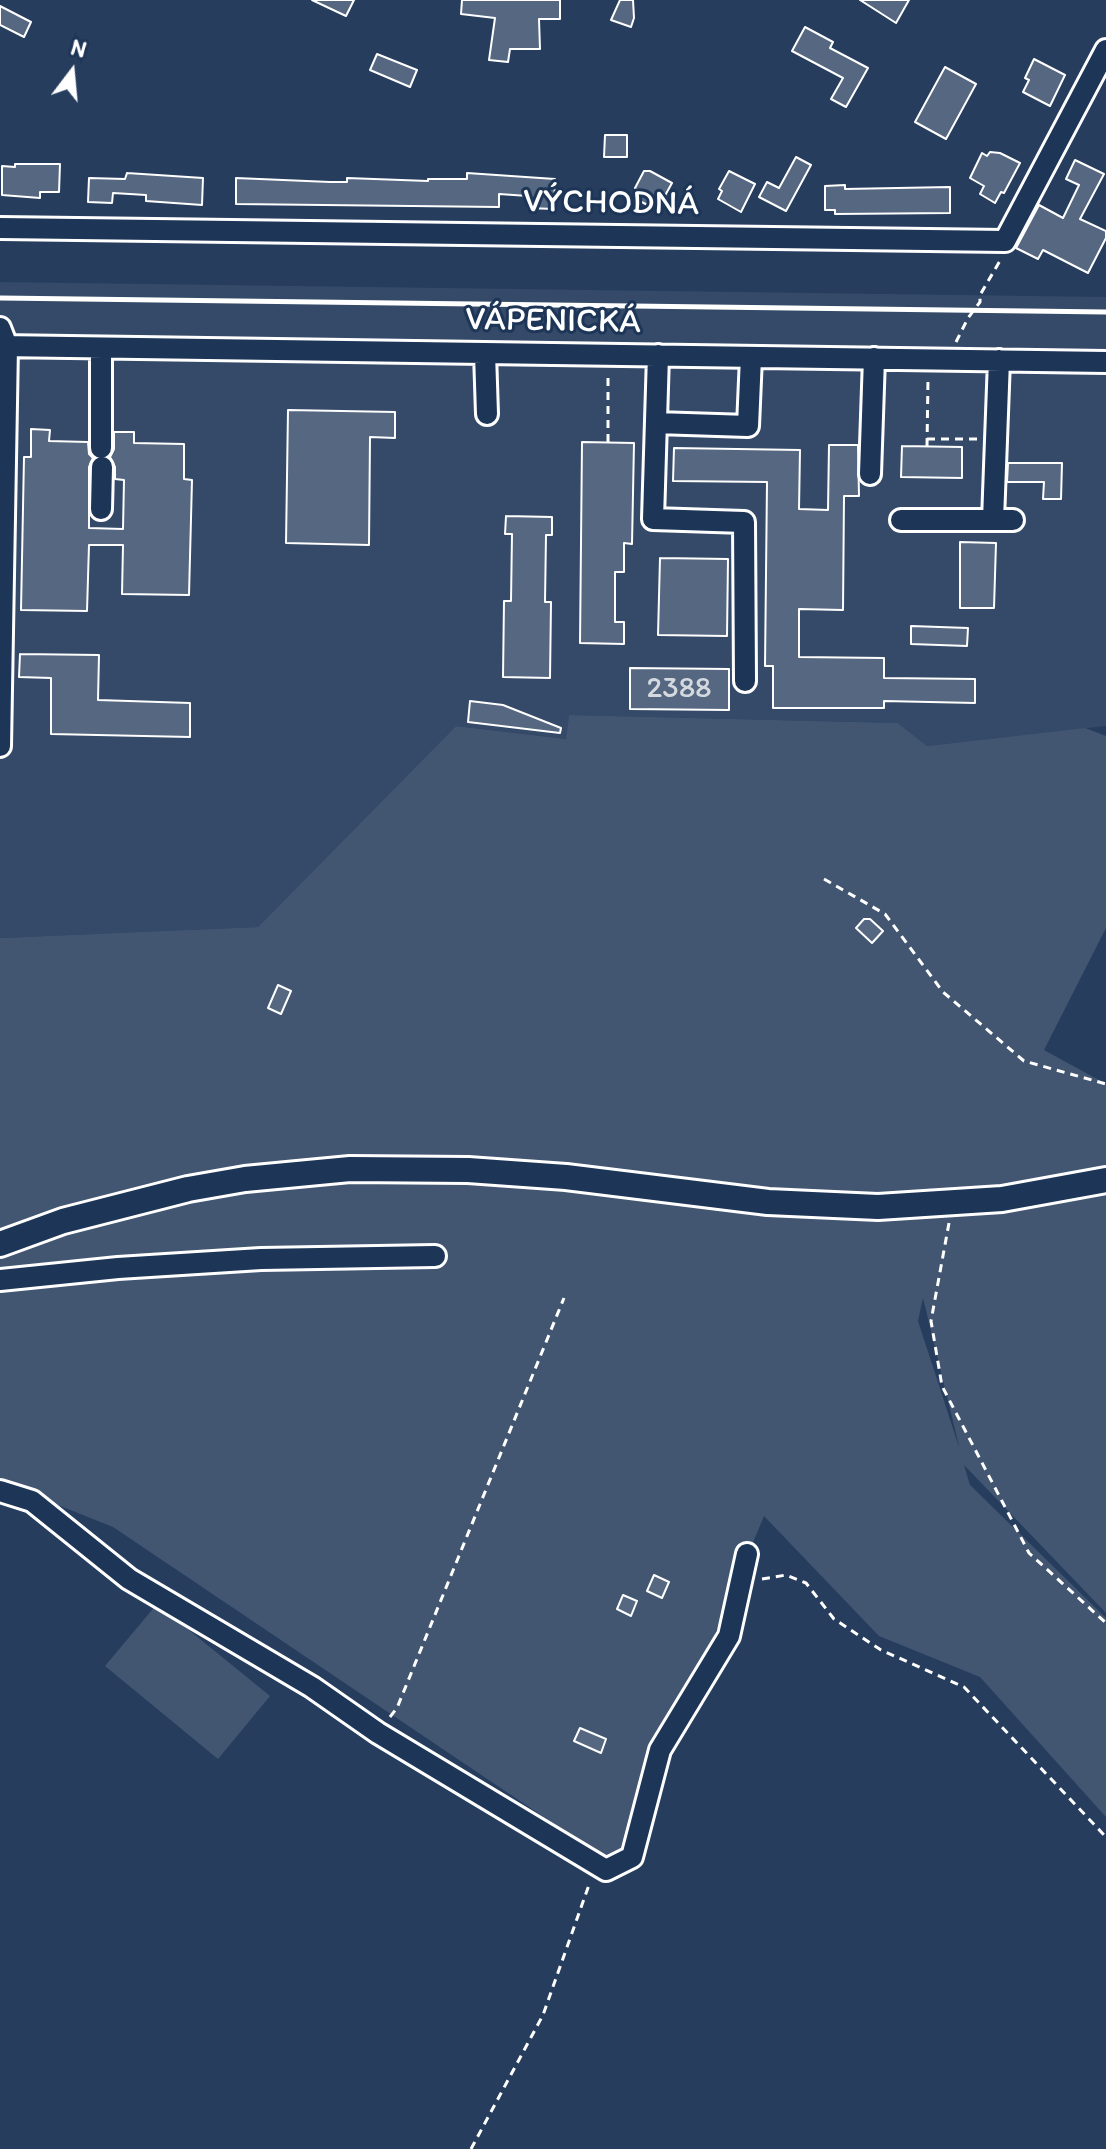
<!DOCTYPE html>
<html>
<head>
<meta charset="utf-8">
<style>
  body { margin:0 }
  #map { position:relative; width:1106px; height:2149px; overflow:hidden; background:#263d5e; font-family:Itim,sans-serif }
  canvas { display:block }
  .north { position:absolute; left:32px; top:32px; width:80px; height:80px; -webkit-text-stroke:6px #1d3557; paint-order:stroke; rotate:16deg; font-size:22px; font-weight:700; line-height:32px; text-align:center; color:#fff }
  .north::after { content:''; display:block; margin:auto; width:28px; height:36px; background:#fff; clip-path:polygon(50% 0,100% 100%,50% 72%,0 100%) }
</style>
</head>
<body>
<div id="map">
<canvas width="1106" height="2149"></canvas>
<div class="north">N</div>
</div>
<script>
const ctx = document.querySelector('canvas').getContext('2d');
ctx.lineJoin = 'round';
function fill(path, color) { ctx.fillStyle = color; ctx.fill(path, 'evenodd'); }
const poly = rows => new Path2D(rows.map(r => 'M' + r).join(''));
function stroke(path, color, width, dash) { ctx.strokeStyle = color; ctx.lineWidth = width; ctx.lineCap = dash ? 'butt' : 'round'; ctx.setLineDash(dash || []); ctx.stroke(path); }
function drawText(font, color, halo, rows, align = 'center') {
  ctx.font = font + ' Itim,sans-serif'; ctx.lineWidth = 6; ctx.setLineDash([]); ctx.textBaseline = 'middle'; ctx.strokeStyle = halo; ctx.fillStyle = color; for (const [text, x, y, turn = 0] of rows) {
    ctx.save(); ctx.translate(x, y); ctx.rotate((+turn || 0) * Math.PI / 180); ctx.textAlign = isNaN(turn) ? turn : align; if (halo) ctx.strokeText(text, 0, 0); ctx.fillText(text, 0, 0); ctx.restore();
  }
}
fill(poly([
  [0,282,1106,297,1106,726,927,746,898,723,569,715,567,739,456,726,258,927,0,938]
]), '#344a68');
fill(poly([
  [569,715,898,723,927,746,1085,728,1106,736,1106,928,1044,1050,1106,1084,1106,1613,964,1465,970,1485,1106,1618,1106,1817,980,1677,879,1636,764,1516,618,1867,113,1527,0,1482,0,938,258,927,456,726,566,739],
  [923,1298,959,1446,959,1447,918,1321],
  [157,1604,270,1696,218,1759,105,1666]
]), '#425672');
const building = poly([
  [312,0,354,0,346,16,312,0],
  [462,0,560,0,560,19,539,19,540,49,510,49,508,62,489,60,495,18,461,14,462,0],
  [620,0,633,0,634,18,631,27,611,20,620,0],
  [860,0,909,0,896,23,860,0],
  [0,6,31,22,24,37,0,25,0,6],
  [805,27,833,42,830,48,868,68,846,107,831,99,843,78,792,51,805,27],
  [377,54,417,70,410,87,370,70,377,54],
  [1034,59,1065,75,1050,106,1023,92,1029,80,1025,78,1034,59],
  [945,67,976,84,946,139,915,122,945,67],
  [605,135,627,135,627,157,604,157,605,135],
  [990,152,1000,153,1020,163,1004,193,1001,192,995,203,980,194,984,186,970,178,982,153,987,156,990,152],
  [796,157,811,165,786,211,759,197,767,182,779,188,796,157],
  [1075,160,1104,174,1080,219,1106,231,1106,238,1088,273,1043,250,1038,259,1016,248,1039,205,1063,218,1079,185,1066,179,1075,160],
  [15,164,60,164,59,192,40,192,40,198,2,195,2,166,15,167,15,164],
  [644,171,650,171,672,183,657,210,634,198,638,190,635,188,644,171],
  [729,171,755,184,741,212,718,199,722,191,719,189,729,171],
  [127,173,203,178,202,205,146,201,146,195,113,193,112,203,88,202,89,178,125,179,127,173],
  [467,173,555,179,554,209,528,208,528,196,499,194,499,207,236,204,236,178,330,182,347,182,347,178,428,181,428,179,467,179,467,173],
  [845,185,845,189,950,187,950,213,835,214,835,210,825,210,825,186,845,185],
  [288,410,395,412,395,438,370,437,369,545,286,543,288,410],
  [31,429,50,430,49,441,88,442,89,454,93,458,89,467,89,528,123,529,124,480,115,479,115,467,110,457,114,449,114,432,134,432,134,443,184,444,184,479,192,480,189,595,122,594,123,545,89,545,87,611,21,610,24,457,31,457,31,429],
  [582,442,634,443,632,544,624,543,624,572,615,572,615,622,624,622,624,644,580,643,582,442],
  [829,445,858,445,859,496,844,496,843,610,799,609,799,657,884,658,884,678,975,679,975,703,884,701,884,708,773,708,773,666,765,666,767,482,673,481,674,448,800,450,799,509,828,510,829,445],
  [902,446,962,447,962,478,901,477,902,446],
  [1008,463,1062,463,1061,499,1043,499,1044,482,1007,482,1008,463],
  [506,516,552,517,552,535,546,535,545,602,551,602,550,678,503,677,504,601,511,601,512,534,505,534,506,516],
  [960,542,996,543,994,608,960,608,960,542],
  [660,558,728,559,727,636,658,635,660,558],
  [911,626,968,628,967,646,911,644,911,626],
  [20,654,99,655,98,700,190,703,190,737,51,734,51,678,19,677,20,654],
  [630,668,729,669,729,710,630,709,630,668],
  [470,701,503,705,561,728,560,733,468,722,470,701],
  [864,919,870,919,883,931,872,943,856,928,864,919],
  [278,985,291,991,281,1014,268,1008,278,985],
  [654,1575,669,1582,662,1598,647,1591,654,1575],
  [623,1595,637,1601,631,1616,617,1609,623,1595],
  [580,1728,606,1739,601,1753,574,1741,580,1728]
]);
fill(building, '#556781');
stroke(building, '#fff', 2);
const minor = poly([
  [0,228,1005,241,1106,50],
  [0,328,7,346,0,746],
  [0,346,1106,362],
  [101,348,101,448],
  [485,353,487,414],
  [658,355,653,519,744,522,745,681],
  [656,423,748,426,751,357],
  [870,474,874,358],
  [101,509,102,467],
  [901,520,1013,520],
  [993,520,999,360],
  [0,1280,118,1268,261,1259,435,1256],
  [0,1491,32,1501,129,1579,312,1687,378,1733,606,1870,632,1857,660,1750,729,1636,747,1554]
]);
const major = poly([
  [0,1244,63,1221,188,1189,245,1179,350,1169,468,1170,566,1177,768,1202,878,1207,1002,1199,1106,1180]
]);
stroke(minor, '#fff', 26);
stroke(major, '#fff', 30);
stroke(poly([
  [956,342,968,318,980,302,980,295,1001,259],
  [927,439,979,439],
  [608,442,608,375],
  [927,446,928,379],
  [824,879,885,914,943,992,1024,1061,1106,1084],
  [949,1223,931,1321,942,1386,1029,1553,1106,1623],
  [762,1579,786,1575,806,1583,834,1619,881,1650,964,1687,1106,1837],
  [390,1717,397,1708,564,1298],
  [471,2149,543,2015,590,1882]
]), '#fff', 3, [8, 6]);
stroke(minor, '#1d3557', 20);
stroke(major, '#1d3557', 24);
stroke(poly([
  [0,298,1106,312]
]), '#fff', 5);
drawText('30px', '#d4d9e0', null, [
  ["2388",679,689]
]);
drawText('34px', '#fff', '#1d3557', [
  ["VÝCHODNÁ",611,204,1],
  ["VÁPENICKÁ",553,322,1]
]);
</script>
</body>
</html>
